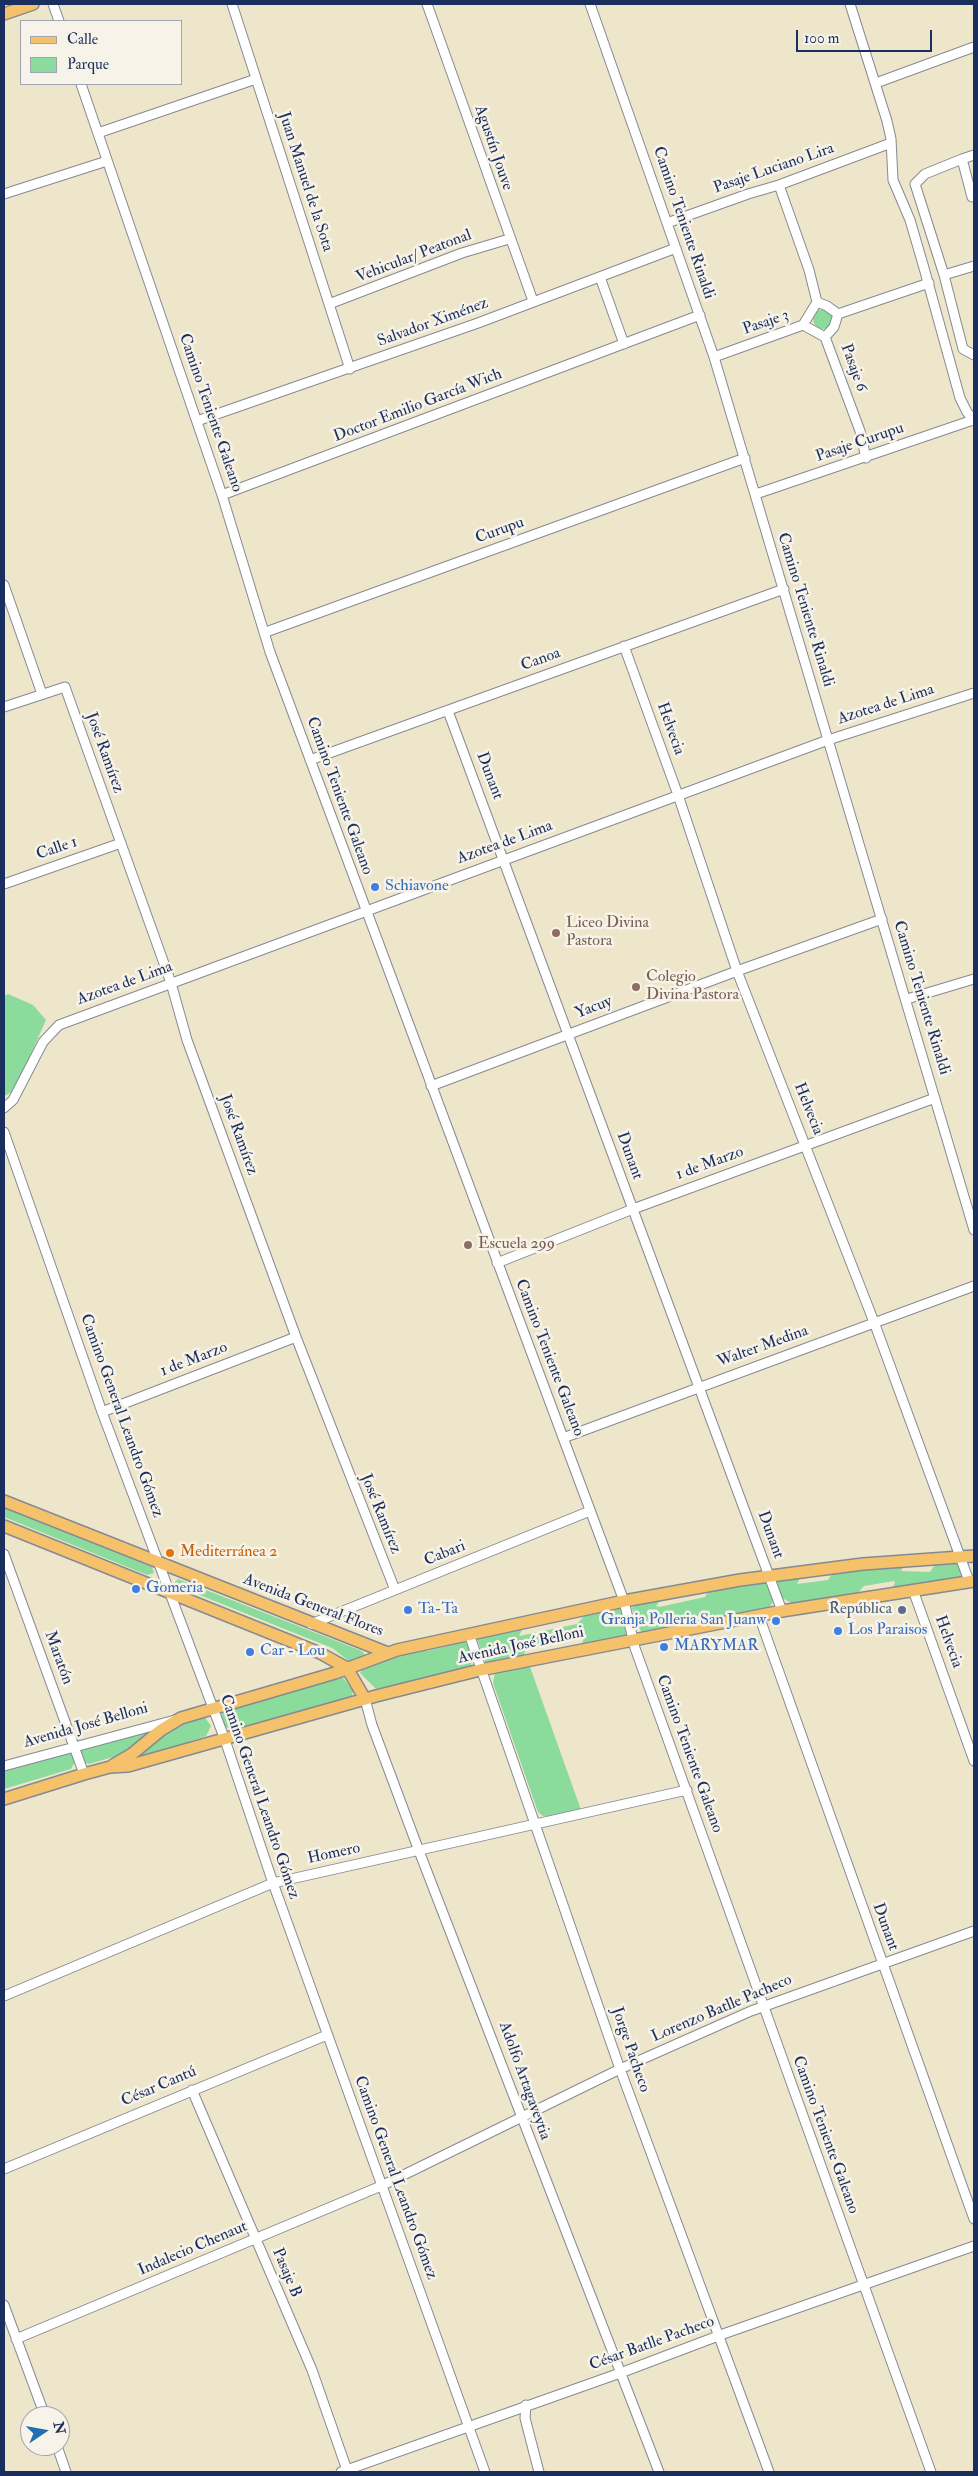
<!DOCTYPE html>
<html>
<head>
<meta charset="utf-8">
<style>
  body { margin:0 }
  #map { position:relative; width:978px; height:2476px; overflow:hidden; background:#eee6ca; font-family:"IM FELL Double Pica",serif }
  canvas { display:block }
  .frame { position:absolute; inset:0; border:5px solid #1b2f5e; pointer-events:none }
  .legend { position:absolute; left:20px; top:20px; width:162px; height:65px; box-sizing:border-box; background:#f7f3e8; border:1px solid #9fa5b1; margin:0; padding:6px 9px; list-style:none; font-size:15px; color:#1b2f5e }
  .legend li { display:flex; align-items:center; gap:10px; height:25px }
  .legend b { width:25px; border:1px solid #9fa5b1 }
  .north { position:absolute; left:20px; top:2406px; width:50px; height:50px; box-sizing:border-box; background:#f7f3e8; border:1px solid #9fa5b1; border-radius:50%; rotate:78deg; font-size:14px; font-weight:700; line-height:20px; text-align:center; color:#1b2f5e }
  .north::after { content:''; display:block; margin:auto; width:18px; height:22px; background:#1f6fb2; clip-path:polygon(50% 0,100% 100%,50% 72%,0 100%) }
  .scale { position:absolute; left:796px; top:30px; width:136px; height:22px; box-sizing:border-box; border:2px solid #1b2f5e; border-top:0; padding-left:6px; font-size:15px; line-height:18px; white-space:nowrap; color:#1b2f5e; -webkit-text-stroke:4px #f7f3e8; paint-order:stroke }
</style>
</head>
<body>
<div id="map">
<canvas width="978" height="2476"></canvas>
<div class="frame"></div>
<ul class="legend">
<li><b style="height:6px;background:#f5c16b"></b>Calle</li>
<li><b style="height:14px;background:#8adb9c"></b>Parque</li>
</ul>
<div class="north">N</div>
<div class="scale">100 m</div>
</div>
<script>
const ctx = document.querySelector('canvas').getContext('2d');
ctx.lineJoin = 'round';
function fill(path, color) { ctx.fillStyle = color; ctx.fill(path, 'evenodd'); }
const poly = rows => new Path2D(rows.map(r => 'M' + r).join(''));
function stroke(path, color, width, dash) { ctx.strokeStyle = color; ctx.lineWidth = width; ctx.lineCap = dash ? 'butt' : 'round'; ctx.setLineDash(dash || []); ctx.stroke(path); }
function drawText(font, color, halo, rows, align = 'center') {
  ctx.font = font + ' "IM FELL Double Pica",serif'; ctx.lineWidth = 5; ctx.setLineDash([]); ctx.textBaseline = 'middle'; ctx.strokeStyle = halo; ctx.fillStyle = color; for (const [text, x, y, turn = 0] of rows) {
    ctx.save(); ctx.translate(x, y); ctx.rotate((+turn || 0) * Math.PI / 180); ctx.textAlign = isNaN(turn) ? turn : align; if (halo) ctx.strokeText(text, 0, 0); ctx.fillText(text, 0, 0); ctx.restore();
  }
}
fill(poly([
  '813 319a10 10 0 1 1 20 0a10 10 0 1 1-20 0Z',
  [8,994,33,1005,46,1020,14,1091,4,1096,4,996],
  [4,1508,152,1567,154,1573,147,1575,4,1517],
  [955,1562,961,1564,963,1575,961,1578,891,1590,895,1583,894,1581,864,1586,857,1594,795,1605,782,1598,777,1586,778,1580,801,1576,797,1584,828,1580,834,1571,904,1564,901,1571,930,1572,936,1563],
  [178,1579,362,1651,365,1655,349,1661,332,1648,177,1586,175,1582],
  [764,1582,769,1585,774,1599,769,1609,697,1624,702,1615,668,1622,662,1631,642,1634,633,1613,632,1608,637,1604,662,1598,656,1606,659,1607,705,1597,709,1590],
  [619,1608,623,1611,628,1632,625,1638,581,1646,584,1638,526,1649,523,1657,486,1664,477,1639,478,1637,523,1628,519,1636,577,1624,585,1615],
  [463,1641,467,1643,472,1655,471,1665,466,1669,376,1689,360,1673,365,1665,421,1648,427,1651,448,1646,450,1642],
  [529,1664,581,1810,548,1816,543,1816,538,1812,493,1683,495,1672],
  [341,1675,353,1691,352,1697,234,1729,224,1727,221,1717,223,1711],
  [204,1716,211,1726,206,1736,119,1765,146,1751,170,1728],
  [150,1731,123,1754,89,1764,84,1762,80,1749],
  [70,1752,73,1754,75,1762,71,1769,4,1789,4,1771]
]), '#8adb9c');
const minor = poly([
  [53,4,59,21],
  [232,4,350,369],
  [427,4,533,301],
  [590,4,714,357,974,1230],
  [850,4,887,121,891,139,893,180,910,220,924,268,960,398,967,412,974,421],
  [876,83,974,47],
  [81,84,222,495,270,652,624,1601,635,1648,931,2472],
  [98,133,256,79],
  [962,159,974,155],
  [779,185,809,270,817,302,827,306,838,314,834,327,825,337,860,431,866,458],
  [4,194,107,161],
  [972,197,962,159,925,174,915,184,944,275,963,349,974,355],
  [667,223,748,194,779,185,891,143],
  [944,275,974,266],
  [600,277,624,344],
  [329,304,462,253,509,239],
  [838,314,929,283],
  [803,325,817,302],
  [714,357,803,325,825,337],
  [197,421,478,323,676,248],
  [756,494,973,420],
  [222,495,700,315],
  [4,585,42,694],
  [266,632,745,458],
  [624,646,678,795,737,971,874,1322,969,1581],
  [4,707,65,687,171,983,187,1040,296,1337,395,1590],
  [448,711,782,1611],
  [310,760,784,589],
  [4,884,121,843],
  [907,999,974,979],
  [431,1086,737,971,882,919],
  [4,1108,13,1100,43,1042,59,1025,828,740,974,693],
  [4,1132,102,1412,225,1740,273,1883,485,2472],
  [497,1263,633,1209,935,1098],
  [102,1412,296,1337],
  [563,1438,974,1286],
  [4,1554,84,1774],
  [913,1590,974,1761],
  [759,1616,974,2219],
  [311,1624,590,1511],
  [469,1634,620,2069,769,2472],
  [365,1699,372,1725,419,1851,659,2472],
  [4,1766,175,1720],
  [4,1996,273,1883,687,1790],
  [192,2090,312,2370,347,2470],
  [4,2169,327,2035],
  [4,2305,45,2416],
  [16,2339,381,2186,620,2069,751,2011,974,1931],
  [526,2405,525,2418,539,2472],
  [57,2446,66,2472],
  [341,2472,623,2372,726,2333,974,2246]
]);
const major = poly([
  [4,14,33,4],
  [4,1501,388,1653],
  [4,1526,320,1653,347,1668,365,1699],
  [113,1765,132,1754,161,1730,181,1718,335,1673,397,1650,624,1601,740,1580,863,1564,974,1556],
  [4,1799,84,1774,110,1767,128,1766,376,1696,480,1670,782,1611,974,1581]
]);
stroke(minor, '#848a94', 11);
stroke(major, '#848a94', 14);
stroke(minor, '#fff', 9);
stroke(major, '#f5c16b', 11);
for (const [x, y, r, color] of [
  [375,887,5,"#3f7fe0"],
  [556,933,5,"#8d6e63"],
  [636,987,5,"#8d6e63"],
  [468,1245,5,"#8d6e63"],
  [170,1553,5,"#e8710a"],
  [136,1589,5,"#3f7fe0"],
  [408,1610,5,"#3f7fe0"],
  [902,1610,5,"#5c6f8a"],
  [776,1621,5,"#3f7fe0"],
  [838,1631,5,"#3f7fe0"],
  [664,1647,5,"#3f7fe0"],
  [250,1652,5,"#3f7fe0"]
]) { const dot = new Path2D(); dot.arc(x, y, r, 0, 2 * Math.PI); ctx.fillStyle = color; ctx.fill(dot); stroke(dot, '#f7f3e8', 2); }
drawText('16px', '#1b2f5e', '#f7f3e8', [
  ["Agustín Jouve",493,148,71],
  ["Pasaje Luciano Lira",774,169,-19],
  ["Juan Manuel de la Sota",305,182,72],
  ["Camino Teniente Rinaldi",683,223,71],
  ["Vehicular/ Peatonal",414,257,-21],
  ["Salvador Ximénez",433,323,-20],
  ["Pasaje 3",766,323,-19],
  ["Pasaje 6",853,368,70],
  ["Doctor Emilio García Wich",418,406,-21],
  ["Camino Teniente Galeano",210,413,71],
  ["Pasaje Curupu",860,443,-19],
  ["Curupu",500,531,-20],
  ["Camino Teniente Rinaldi",805,610,73],
  ["Canoa",541,660,-20],
  ["Azotea de Lima",886,705,-18],
  ["Helvecia",670,729,70],
  ["José Ramírez",104,753,70],
  ["Dunant",489,776,69],
  ["Camino Teniente Galeano",339,796,70],
  ["Azotea de Lima",505,843,-20],
  ["Calle 1",57,849,-19],
  ["Azotea de Lima",125,984,-20],
  ["Camino Teniente Rinaldi",921,998,73],
  ["Yacuy",594,1008,-21],
  ["Helvecia",808,1109,68],
  ["José Ramírez",238,1135,70],
  ["Dunant",629,1156,70],
  ["1 de Marzo",710,1164,-20],
  ["Walter Medina",763,1347,-20],
  ["Camino Teniente Galeano",549,1358,69],
  ["1 de Marzo",194,1360,-21],
  ["Camino General Leandro Gómez",121,1416,70],
  ["José Ramírez",380,1514,68],
  ["Dunant",770,1535,70],
  ["Cabari",445,1554,-22],
  ["Avenida General Flores",313,1606,21],
  ["Helvecia",948,1642,70],
  ["Avenida José Belloni",521,1646,-12],
  ["Maratón",58,1658,70],
  ["Avenida José Belloni",86,1726,-16],
  ["Camino Teniente Galeano",689,1754,70],
  ["Camino General Leandro Gómez",259,1797,71],
  ["Homero",334,1854,-12],
  ["Dunant",885,1927,70],
  ["Lorenzo Batlle Pacheco",722,2009,-23],
  ["Jorge Pacheco",630,2050,71],
  ["Adolfo Artagaveytia",524,2081,70],
  ["César Cantú",159,2087,-23],
  ["Camino Teniente Galeano",825,2135,70],
  ["Camino General Leandro Gómez",395,2178,70],
  ["Indalecio Chenaut",193,2249,-23],
  ["Pasaje B",286,2273,67],
  ["César Batlle Pacheco",652,2344,-20]
]);
drawText('16px', '#366cbe', '#f7f3e8', [
  ["Schiavone",385,887],
  ["Gomeria",146,1589],
  ["Ta-Ta",418,1610],
  ["Granja Polleria San Juanw",766,1621,"right"],
  ["Los Paraisos",848,1631],
  ["MARYMAR",674,1647],
  ["Car - Lou",260,1652]
], 'left');
drawText('16px', '#785e54', '#f7f3e8', [
  ["Liceo Divina",566,924],
  ["Pastora",566,942],
  ["Colegio",646,978],
  ["Divina Pastora",646,996],
  ["Escuela 299",478,1245]
], 'left');
drawText('16px', '#c56008', '#f7f3e8', [
  ["Mediterránea 2",180,1553]
], 'left');
drawText('16px', '#4e5e75', '#f7f3e8', [
  ["República",892,1610]
], 'right');
</script>
</body>
</html>
